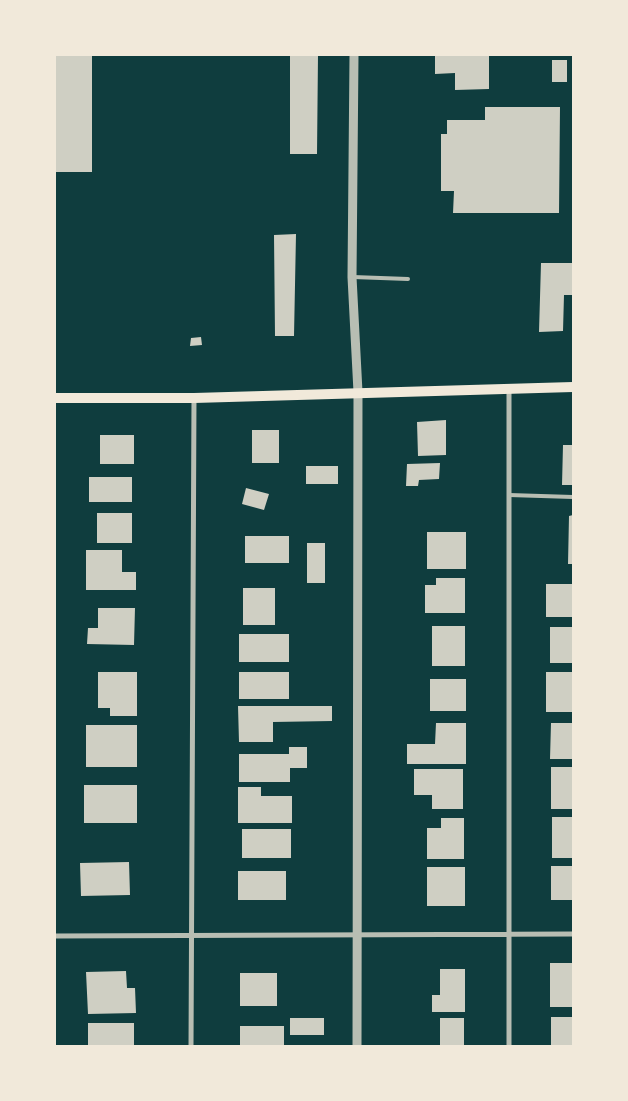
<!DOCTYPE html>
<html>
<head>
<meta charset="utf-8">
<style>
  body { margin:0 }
  #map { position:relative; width:628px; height:1101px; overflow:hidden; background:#0f3d3e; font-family:"Fira Sans",sans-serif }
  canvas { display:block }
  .frame { position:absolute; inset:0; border:56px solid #f1e9da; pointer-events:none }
</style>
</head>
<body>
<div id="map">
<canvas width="628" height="1101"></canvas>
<div class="frame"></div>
</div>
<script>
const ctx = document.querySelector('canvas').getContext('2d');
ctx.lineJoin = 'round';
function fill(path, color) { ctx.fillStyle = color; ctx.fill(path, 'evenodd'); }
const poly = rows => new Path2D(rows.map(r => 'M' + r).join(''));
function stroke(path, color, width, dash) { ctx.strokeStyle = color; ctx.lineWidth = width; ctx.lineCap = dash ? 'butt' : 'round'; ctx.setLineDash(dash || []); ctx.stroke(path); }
fill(poly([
  [55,55,92,55,92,172,55,172],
  [290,55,318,55,317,154,290,154],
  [435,55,489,55,489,89,455,90,455,73,435,74],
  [552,60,567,60,567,82,552,82],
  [485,107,560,107,559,213,453,213,454,191,441,191,441,134,447,134,447,120,485,120],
  [296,234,294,336,275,336,274,235],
  [541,263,573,263,573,295,564,295,563,331,539,332],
  [201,337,202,345,190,346,191,338],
  [446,420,446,455,418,456,417,422],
  [252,430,279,430,279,463,252,463],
  [100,435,134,435,134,464,100,464],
  [563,445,573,445,573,485,562,485],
  [440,463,439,479,419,480,418,486,406,486,407,464],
  [306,466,338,466,338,484,306,484],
  [89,477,132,477,132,502,89,502],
  [246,488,269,494,264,510,242,504],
  [97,513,132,513,132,543,97,543],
  [573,515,573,564,568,564,569,516],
  [427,532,466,532,466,569,427,569],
  [245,536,289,536,289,563,245,563],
  [307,543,325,543,325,583,307,583],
  [86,550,122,550,122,572,136,572,136,590,86,590],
  [436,578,465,578,465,613,425,613,425,585,436,585],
  [546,584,573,584,573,617,546,617],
  [243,588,275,588,275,625,243,625],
  [98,608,135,608,134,645,87,644,88,628,98,628],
  [432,626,465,626,465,666,432,666],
  [550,627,573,627,573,663,550,663],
  [239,634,289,634,289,662,239,662],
  [98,672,137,672,137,716,110,716,110,708,98,708],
  [239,672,289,672,289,699,239,699],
  [546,672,573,672,573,712,546,712],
  [430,679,466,679,466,711,430,711],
  [238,706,332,706,332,721,273,722,273,742,239,742],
  [436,723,466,723,466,764,407,764,407,744,435,744],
  [551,723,573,723,573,759,550,759],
  [86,725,137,725,137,767,86,767],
  [289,747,307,747,307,768,290,768,290,782,239,782,239,754,289,754],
  [551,767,573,767,573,809,551,809],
  [414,769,463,769,463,809,432,809,432,795,414,795],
  [84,785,137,785,137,823,84,823],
  [238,787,261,787,261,796,292,796,292,823,238,823],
  [552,817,573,817,573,858,552,858],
  [441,818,464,818,464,859,427,859,427,828,441,828],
  [242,829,291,829,291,858,242,858],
  [129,862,130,895,81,896,80,863],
  [551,866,573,866,573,900,551,900],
  [427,867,465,867,465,906,427,906],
  [238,871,286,871,286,900,238,900],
  [550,963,573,963,573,1007,550,1007],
  [440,969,465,969,465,1012,432,1012,432,995,440,995],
  [126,971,127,988,135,988,136,1013,88,1014,86,972],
  [240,973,277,973,277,1006,240,1006],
  [551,1017,573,1017,573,1046,551,1046],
  [290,1018,324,1018,324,1035,290,1035],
  [440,1018,464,1018,464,1046,440,1046],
  [88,1023,134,1023,134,1046,88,1046],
  [240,1026,284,1026,284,1046,240,1046]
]), '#cfcfc3');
stroke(poly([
  [353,277,408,279],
  [509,495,573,497]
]), '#b8beb3', 4);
stroke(poly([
  [509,389,509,1046],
  [55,936,573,934],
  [191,1046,194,398]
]), '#b8beb3', 5);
stroke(poly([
  [354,55,352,277,358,392,357,1046]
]), '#b8beb3', 9);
stroke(poly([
  [55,398,194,398,573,387]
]), '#f1e9da', 10);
</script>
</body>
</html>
